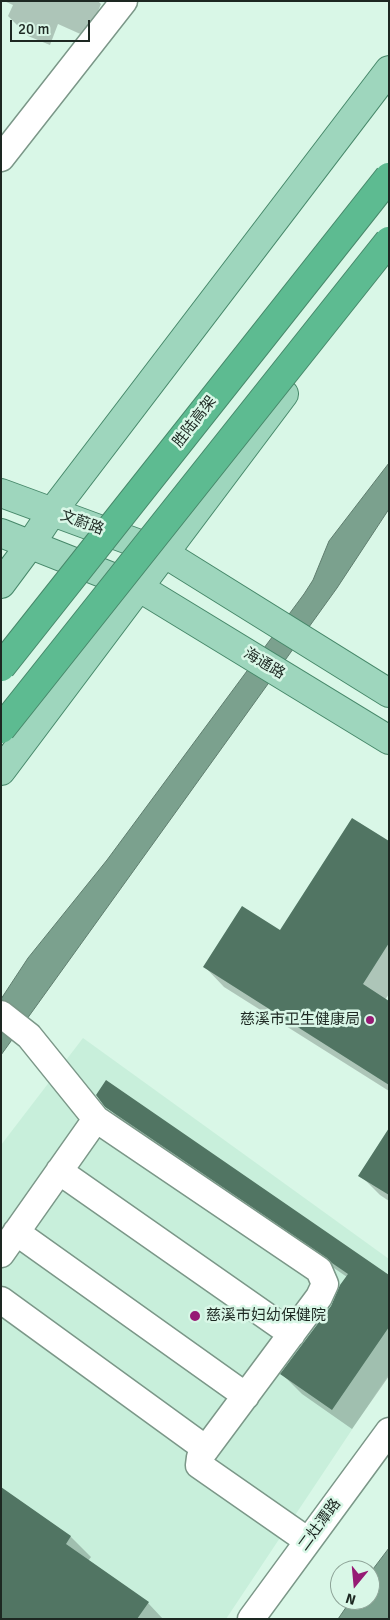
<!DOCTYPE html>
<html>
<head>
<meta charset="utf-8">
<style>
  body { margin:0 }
  #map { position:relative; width:390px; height:1620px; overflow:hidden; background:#d9f7e7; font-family:Signika,sans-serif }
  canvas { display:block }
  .frame { position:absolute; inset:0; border:2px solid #1d2822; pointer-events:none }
  .north { position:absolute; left:330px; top:1560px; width:50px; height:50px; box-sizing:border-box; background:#d9f7e7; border:1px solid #8ea498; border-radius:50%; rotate:197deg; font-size:14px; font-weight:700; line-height:20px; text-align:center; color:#1d2822 }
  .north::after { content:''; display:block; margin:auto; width:18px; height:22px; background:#961a74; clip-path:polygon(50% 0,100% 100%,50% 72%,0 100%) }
  .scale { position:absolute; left:10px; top:20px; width:80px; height:22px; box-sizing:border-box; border:2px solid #1d2822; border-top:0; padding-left:6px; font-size:15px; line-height:18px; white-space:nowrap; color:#1d2822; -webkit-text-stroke:4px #d9f7e7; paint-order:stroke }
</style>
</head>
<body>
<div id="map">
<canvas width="390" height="1620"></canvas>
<div class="frame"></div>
<div class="north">N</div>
<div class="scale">20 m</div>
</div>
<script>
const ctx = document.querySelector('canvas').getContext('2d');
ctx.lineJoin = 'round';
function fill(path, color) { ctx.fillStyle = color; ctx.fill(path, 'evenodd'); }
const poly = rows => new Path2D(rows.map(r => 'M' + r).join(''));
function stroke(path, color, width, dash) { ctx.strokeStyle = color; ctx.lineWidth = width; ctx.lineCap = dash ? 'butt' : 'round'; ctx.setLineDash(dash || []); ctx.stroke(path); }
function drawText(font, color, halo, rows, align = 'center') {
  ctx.font = font + ' Signika,"Noto Sans SC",sans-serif'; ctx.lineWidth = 5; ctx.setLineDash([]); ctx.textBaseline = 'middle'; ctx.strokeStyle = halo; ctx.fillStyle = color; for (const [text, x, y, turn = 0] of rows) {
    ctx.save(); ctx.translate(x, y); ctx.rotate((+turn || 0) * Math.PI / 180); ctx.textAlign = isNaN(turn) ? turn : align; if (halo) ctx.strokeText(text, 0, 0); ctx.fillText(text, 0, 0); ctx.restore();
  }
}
fill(poly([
  [83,1038,389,1259,389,1374,226,1619,1,1619,1,1145]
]), '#c8efdb');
const water = poly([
  [389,463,389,509,337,588,1,1055,1,999,28,958,107,860,304,594,313,580,329,541,389,463],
  [389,1548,389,1619,338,1619,351,1600,370,1600,370,1573,389,1548]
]);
fill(water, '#7ba18e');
stroke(water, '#5f7d6e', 1);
fill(poly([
  [4,1,98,1,101,4,87,37,58,24,50,45,28,36,8,16,13,5],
  [389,843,389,994,385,1000,389,1002,389,1091,224,987,205,967,281,932],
  [106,1106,389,1276,389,1376,352,1429,302,1394,282,1374,332,1307,347,1277,127,1126],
  [389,1130,389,1201,380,1195,360,1175],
  [1,1489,71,1537,91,1557,88,1561,148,1603,163,1619,1,1619]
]), '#0003');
fill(poly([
  [352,818,389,841,389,943,363,984,389,1001,389,1085,203,967,242,906,280,930],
  [106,1080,389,1275,389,1327,332,1410,280,1374,331,1306,340,1285,348,1274,332,1263,327,1258,105,1107,96,1095],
  [389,1128,389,1195,358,1176],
  [1,1487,71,1536,66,1544,149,1602,137,1619,1,1619]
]), '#517563');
const minor = poly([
  [1,158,124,1],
  [1,1014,29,1036,96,1119,319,1270,325,1284,319,1297,200,1457,199,1465,308,1541],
  [59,1171,292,1334],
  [16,1232,246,1396],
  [1,1254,96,1119],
  [1,1300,206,1449],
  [251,1619,389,1431]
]);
const major = poly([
  [1,493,164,553,389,693],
  [1,533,140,588,389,740],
  [1,584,30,545,52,512,389,70],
  [1,771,284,394]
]);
stroke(minor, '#7b9788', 29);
stroke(major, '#47886a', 30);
stroke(minor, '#fff', 26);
stroke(major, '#9ed6bd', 28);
const highwayBridge = poly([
  [1,667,389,177],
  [1,729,389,241]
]);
stroke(highwayBridge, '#47886a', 30, []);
stroke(highwayBridge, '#5dbb91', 28);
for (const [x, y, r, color] of [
  [370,1020,5,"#961a74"],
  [195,1316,6,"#961a74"]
]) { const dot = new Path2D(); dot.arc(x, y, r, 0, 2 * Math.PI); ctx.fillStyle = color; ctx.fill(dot); stroke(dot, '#d9f7e7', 2); }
drawText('15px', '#1d2822', '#d9f7e7', [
  ["胜陆高架",195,422,-52],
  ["文蔚路",82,523,20],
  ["海通路",264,664,31],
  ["二灶潭路",320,1525,-54]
]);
drawText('15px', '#1d2822', '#d9f7e7', [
  ["慈溪市卫生健康局",360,1020],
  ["慈溪市妇幼保健院",206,1316,"left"]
], 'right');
</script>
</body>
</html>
